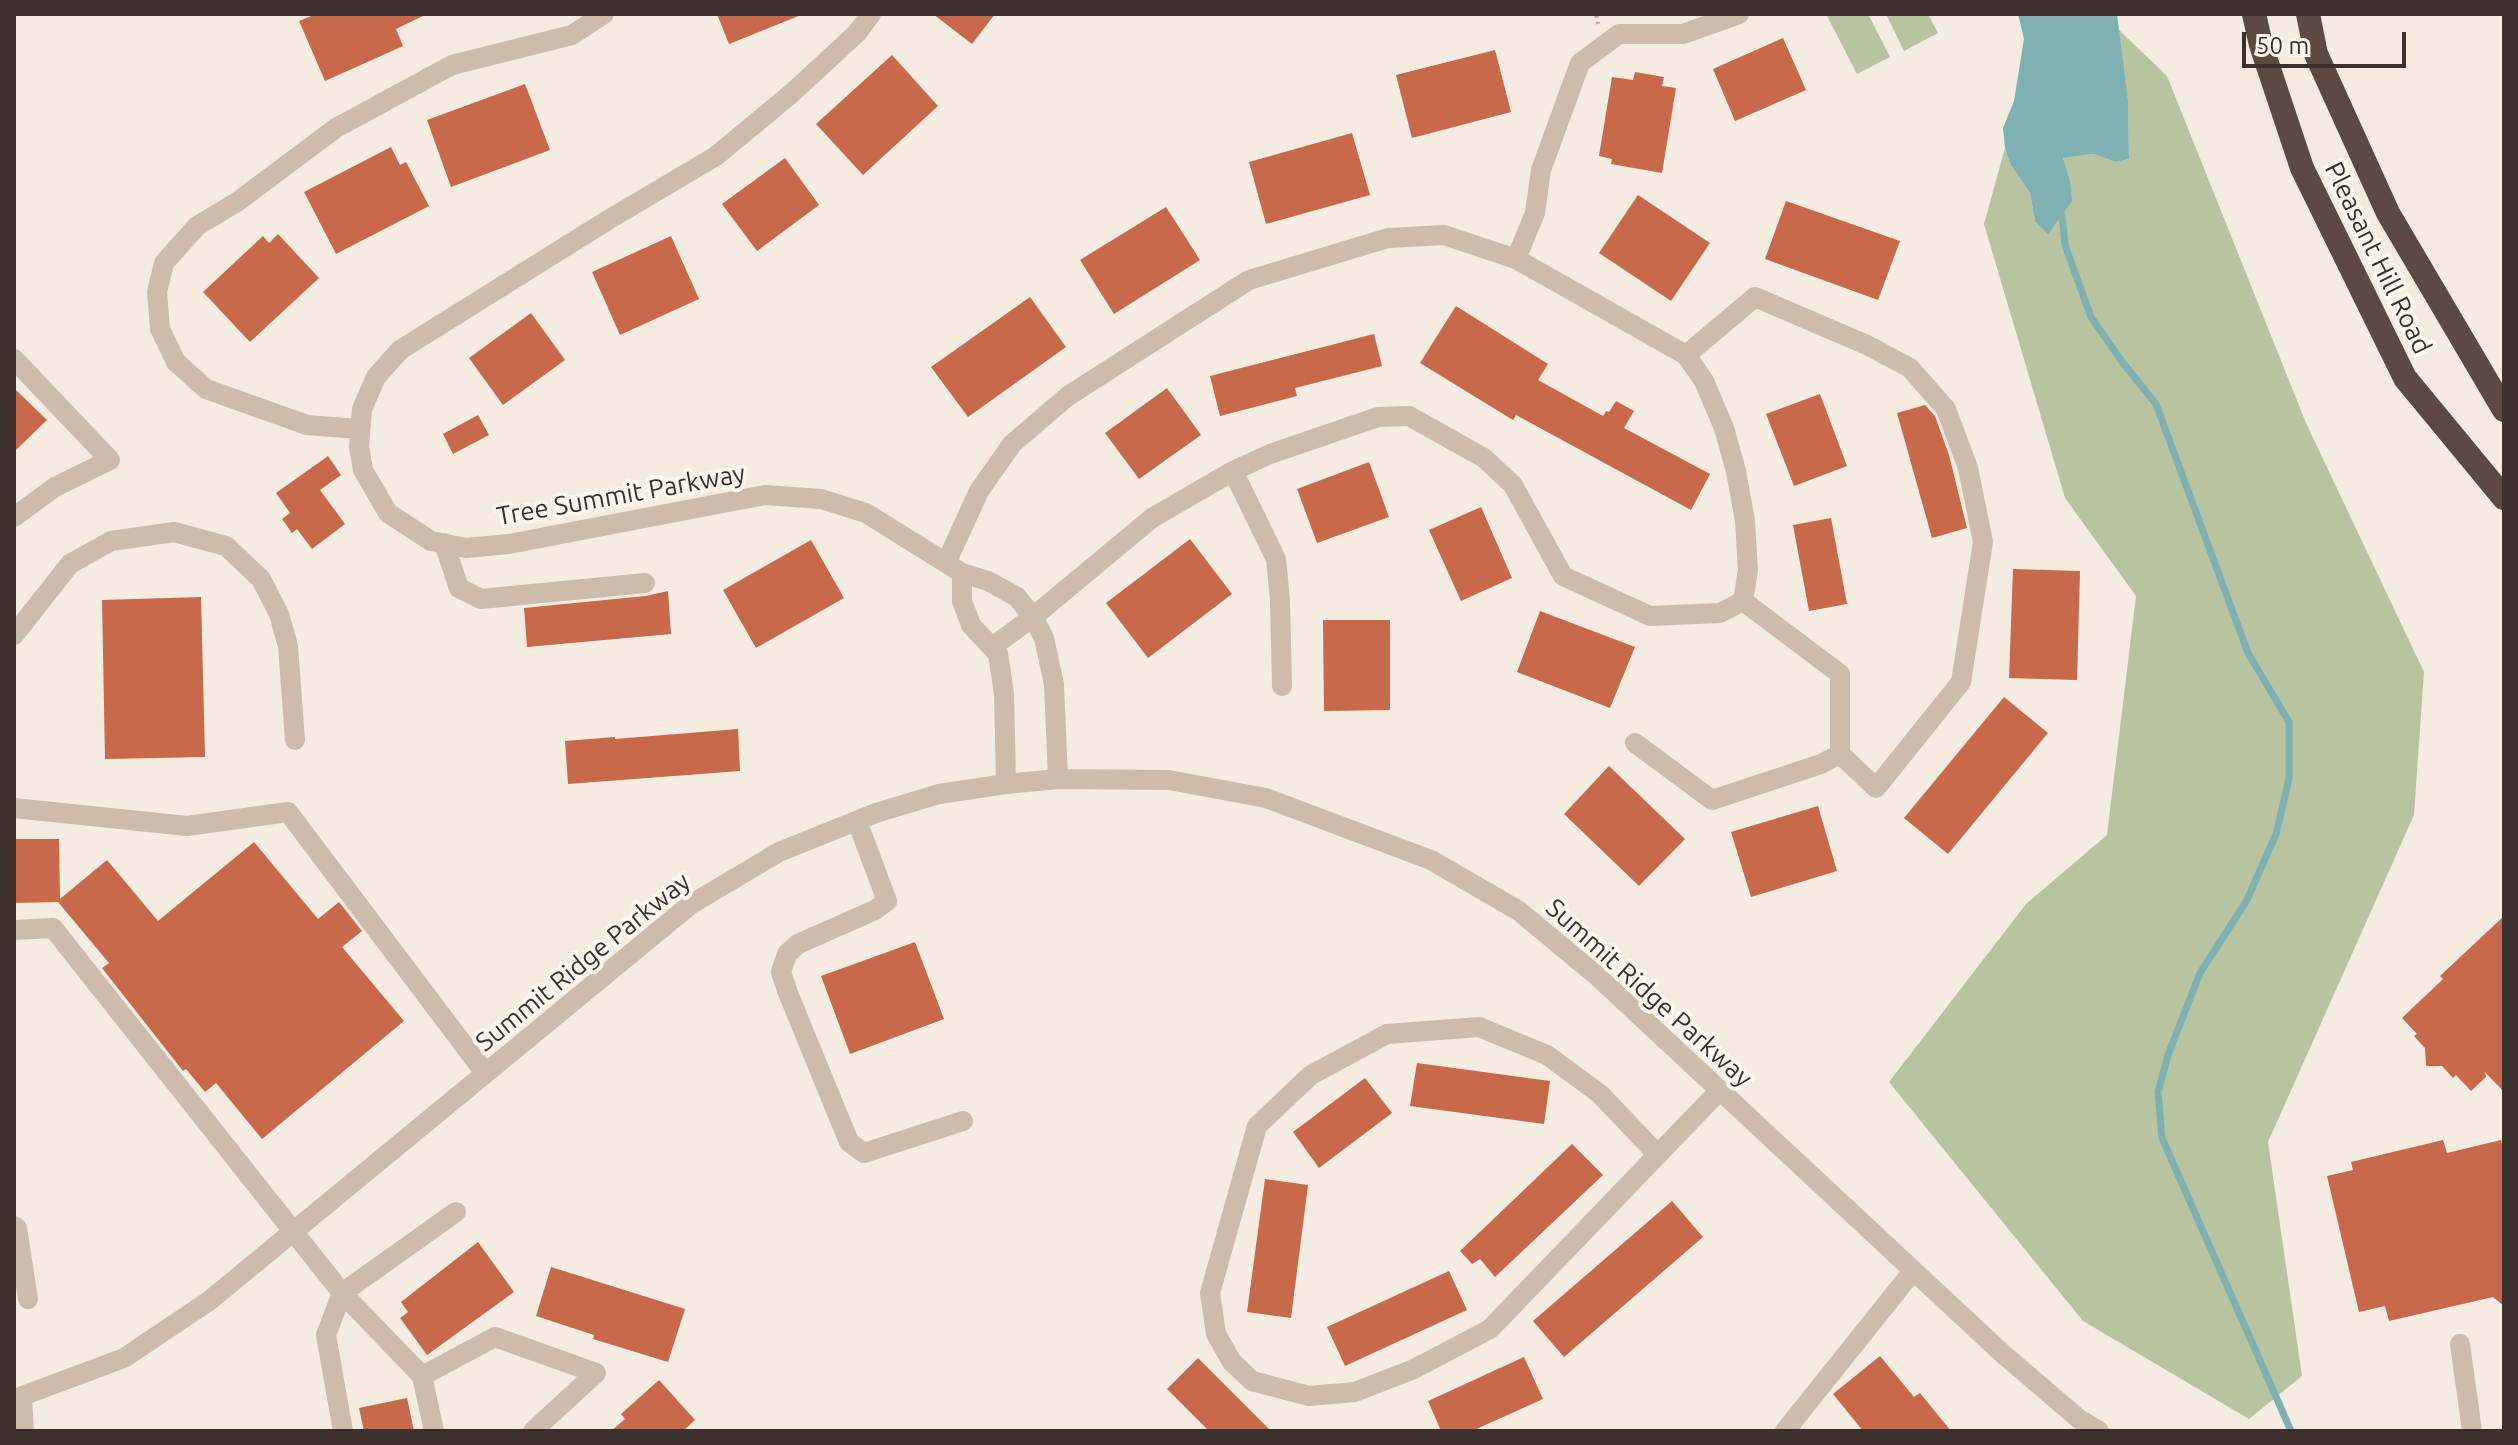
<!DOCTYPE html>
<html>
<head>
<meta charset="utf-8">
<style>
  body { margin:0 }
  #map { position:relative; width:2518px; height:1445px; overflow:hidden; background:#f4ebe1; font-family:Ubuntu,sans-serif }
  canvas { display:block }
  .frame { position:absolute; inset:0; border:16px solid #3b302b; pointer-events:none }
  .scale { position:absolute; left:2242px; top:32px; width:164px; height:36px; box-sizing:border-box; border:4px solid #3b302b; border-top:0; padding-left:10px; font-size:24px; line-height:28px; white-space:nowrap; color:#3b302b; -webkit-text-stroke:6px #fbf5ee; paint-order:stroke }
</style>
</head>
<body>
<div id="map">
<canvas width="2518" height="1445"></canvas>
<div class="frame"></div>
<div class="scale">50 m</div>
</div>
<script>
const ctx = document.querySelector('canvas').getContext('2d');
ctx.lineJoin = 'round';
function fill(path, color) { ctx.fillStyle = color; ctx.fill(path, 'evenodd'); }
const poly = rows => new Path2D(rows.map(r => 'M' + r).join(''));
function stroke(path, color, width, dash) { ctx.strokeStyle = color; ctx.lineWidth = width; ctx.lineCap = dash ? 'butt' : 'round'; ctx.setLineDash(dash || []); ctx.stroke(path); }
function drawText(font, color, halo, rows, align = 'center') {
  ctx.font = font + ' Ubuntu,sans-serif'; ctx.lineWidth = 8; ctx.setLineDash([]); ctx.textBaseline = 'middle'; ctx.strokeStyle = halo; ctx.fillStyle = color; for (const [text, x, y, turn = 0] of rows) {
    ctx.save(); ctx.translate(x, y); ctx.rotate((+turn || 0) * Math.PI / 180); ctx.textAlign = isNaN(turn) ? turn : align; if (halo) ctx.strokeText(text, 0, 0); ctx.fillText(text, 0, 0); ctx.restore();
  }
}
fill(poly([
  [1826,14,1868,14,1890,57,1857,74],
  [1886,14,1928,14,1938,33,1904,51],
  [2118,29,2167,76,2306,423,2424,672,2414,815,2268,1142,2302,1376,2249,1419,2083,1321,1889,1082,2026,904,2107,835,2136,596,2065,498,1984,224,2005,148,2010,164,2030,193,2035,221,2070,180,2063,158,2093,154,2116,162,2129,159,2128,100]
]), '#b8c4a0');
fill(poly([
  [2018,14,2117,14,2128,100,2129,159,2116,162,2093,154,2063,158,2070,180,2072,201,2048,234,2035,221,2030,193,2010,164,2005,148,2003,128,2014,101,2024,39]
]), '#7fb0b2');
stroke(poly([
  [2062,215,2065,245,2091,317,2123,363,2156,404,2248,653,2289,722,2289,779,2276,834,2247,900,2200,973,2168,1055,2158,1092,2162,1138,2291,1431]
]), '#7fb0b2', 7);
fill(poly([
  [316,14,427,14,396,29,403,46,325,81,299,21],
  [717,14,801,14,801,15,729,44],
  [933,14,995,14,972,44],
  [1783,38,1806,90,1735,121,1713,69],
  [1495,50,1511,112,1412,138,1396,75],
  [892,55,938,106,863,175,816,124],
  [1635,72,1664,77,1662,86,1676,88,1662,173,1611,164,1612,159,1599,156,1612,77,1633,80],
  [525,84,550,150,451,187,427,120],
  [1352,133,1370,195,1266,224,1249,162],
  [391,147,400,165,406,162,429,206,336,254,304,192],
  [785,158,819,205,757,251,722,204],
  [1638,195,1710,243,1671,301,1599,253],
  [1786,201,1900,241,1878,300,1765,259],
  [1166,207,1200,260,1114,314,1080,260],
  [278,234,319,278,250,342,203,292,263,236,269,243],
  [671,236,699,299,620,335,592,272],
  [1030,297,1066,347,968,417,931,367],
  [1456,306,1548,364,1538,380,1603,416,1606,411,1609,412,1616,401,1634,411,1624,428,1710,474,1691,510,1516,415,1513,420,1420,363],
  [531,313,565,360,503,405,469,358],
  [1374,334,1382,366,1295,388,1297,396,1220,416,1210,376],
  [14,388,47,420,14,452],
  [1167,388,1201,435,1139,479,1105,433],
  [1820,394,1847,466,1794,486,1766,414],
  [1925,405,1935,416,1949,455,1967,528,1932,538,1897,413],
  [478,415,489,435,453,454,443,434],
  [328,456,341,475,320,490,345,524,312,549,297,529,292,533,282,519,290,513,276,493],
  [1369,462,1389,517,1317,543,1297,489],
  [1481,507,1512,578,1461,601,1429,530],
  [1831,518,1847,604,1809,611,1793,525],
  [1190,539,1232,594,1148,658,1106,603],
  [811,540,844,598,756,648,723,590],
  [2013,569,2080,571,2077,680,2009,678],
  [668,591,671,634,527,647,524,608,646,596],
  [201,597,205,757,105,759,102,600],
  [1540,611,1635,647,1610,708,1517,672],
  [1323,620,1390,620,1390,710,1324,711],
  [2004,697,2048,733,1948,854,1904,818],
  [738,729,740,771,568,784,565,741,615,737,615,739],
  [1609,766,1685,839,1639,886,1564,814],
  [1818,806,1837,871,1751,897,1731,832],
  [14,839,59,839,60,899,107,860,158,921,254,842,318,919,339,902,362,931,342,947,404,1021,262,1139,216,1083,205,1092,186,1069,183,1071,102,968,109,963,58,902,14,903],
  [2504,916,2504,1092,2485,1072,2486,1077,2471,1091,2456,1075,2453,1078,2442,1066,2426,1066,2425,1048,2414,1036,2417,1034,2402,1018,2443,979,2440,976],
  [915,942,944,1019,850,1054,821,976],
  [1417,1063,1550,1081,1544,1124,1410,1106],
  [1365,1078,1392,1113,1319,1168,1293,1132],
  [2443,1140,2447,1153,2501,1140,2504,1155,2504,1306,2493,1297,2389,1321,2385,1306,2359,1312,2327,1176,2353,1170,2351,1162],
  [1572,1144,1603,1175,1495,1277,1480,1259,1472,1264,1460,1251],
  [1265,1179,1308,1185,1291,1318,1247,1312],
  [1672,1201,1703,1237,1564,1357,1533,1321],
  [478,1242,514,1292,427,1355,400,1318,408,1312,401,1302],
  [551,1267,685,1309,668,1362,593,1339,594,1335,536,1316],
  [1449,1271,1467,1310,1345,1366,1327,1327],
  [1880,1356,1914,1397,1920,1393,1951,1431,1863,1431,1833,1394],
  [1524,1357,1543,1399,1472,1431,1441,1431,1428,1401],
  [1198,1358,1271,1431,1209,1431,1167,1389],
  [659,1380,695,1420,683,1431,611,1431,625,1419,621,1414],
  [407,1398,414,1431,364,1431,359,1408]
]), '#c8694b');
stroke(poly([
  [1596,14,1598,24]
]), '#b9a596', 4, [4, 4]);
stroke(poly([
  [871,14,857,33,792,93,716,156,608,220,400,350,376,377,362,409,359,447,363,470,388,513,431,541,466,548,509,544,765,495,821,499,866,513,962,573,988,581,1017,597,1033,617,1044,638,1054,684,1058,779],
  [1516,259,1535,213,1541,170,1580,63,1619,34,1683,34,1739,14],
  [14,359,110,460,55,487,14,517],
  [358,429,307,425,206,389,176,362,160,329,157,292,164,263,197,226,237,202,336,128,452,65,572,35,604,14],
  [1233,471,1276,559,1280,600,1282,686],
  [444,543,459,588,481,599,645,583],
  [946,563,979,491,1012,444,1068,396,1249,280,1388,238,1444,235,1516,259,1686,355,1704,381,1724,428,1736,471,1745,521,1748,570,1743,601],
  [962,573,962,601,971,625,998,654,1004,693,1006,784],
  [14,635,70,564,111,541,174,532,226,546,261,579,279,614,288,646,295,740],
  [992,647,1033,617,1152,518,1233,471,1270,454,1378,417,1409,416,1484,458,1513,485,1563,576,1650,616,1720,613,1743,601,1840,674,1840,754,1876,788,1961,682,1983,542,1968,468,1946,409,1910,368,1867,345,1755,297,1686,355],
  [1635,743,1712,800,1821,764,1840,754],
  [14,808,187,826,288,812,485,1073],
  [857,821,887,901,875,910,798,944,787,954,781,972,788,993,849,1142,864,1153,963,1121],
  [14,930,53,928,342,1293,326,1335,343,1431],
  [1658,1155,1600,1094,1547,1055,1479,1027,1387,1034,1311,1075,1257,1126,1210,1293,1216,1334,1232,1362,1252,1381,1309,1396,1355,1392,1414,1369,1490,1329,1720,1090],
  [14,1226,17,1228,28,1299],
  [2460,1344,2472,1431],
  [422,1376,495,1337,596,1373,533,1431],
  [22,1398,24,1431],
  [14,1399,124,1358,209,1301,690,905,779,852,876,813,939,794,1006,784,1058,779,1169,780,1266,798,1431,860,1519,911,1596,975,2003,1354,2079,1419,2099,1431],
  [434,1431,422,1376,342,1293,456,1212],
  [1785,1431,1913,1271]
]), '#cdbbac', 20);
stroke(poly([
  [2254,14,2261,45,2302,168,2405,378,2504,498],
  [2308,14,2316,54,2388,213,2504,410]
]), '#5c4a42', 24);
drawText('26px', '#3b302b', '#fbf5ee', [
  ["Pleasant Hill Road",2378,258,64],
  ["Tree Summit Parkway",621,495,-10],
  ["Summit Ridge Parkway",583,962,-39],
  ["Summit Ridge Parkway",1649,993,42]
]);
</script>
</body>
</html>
